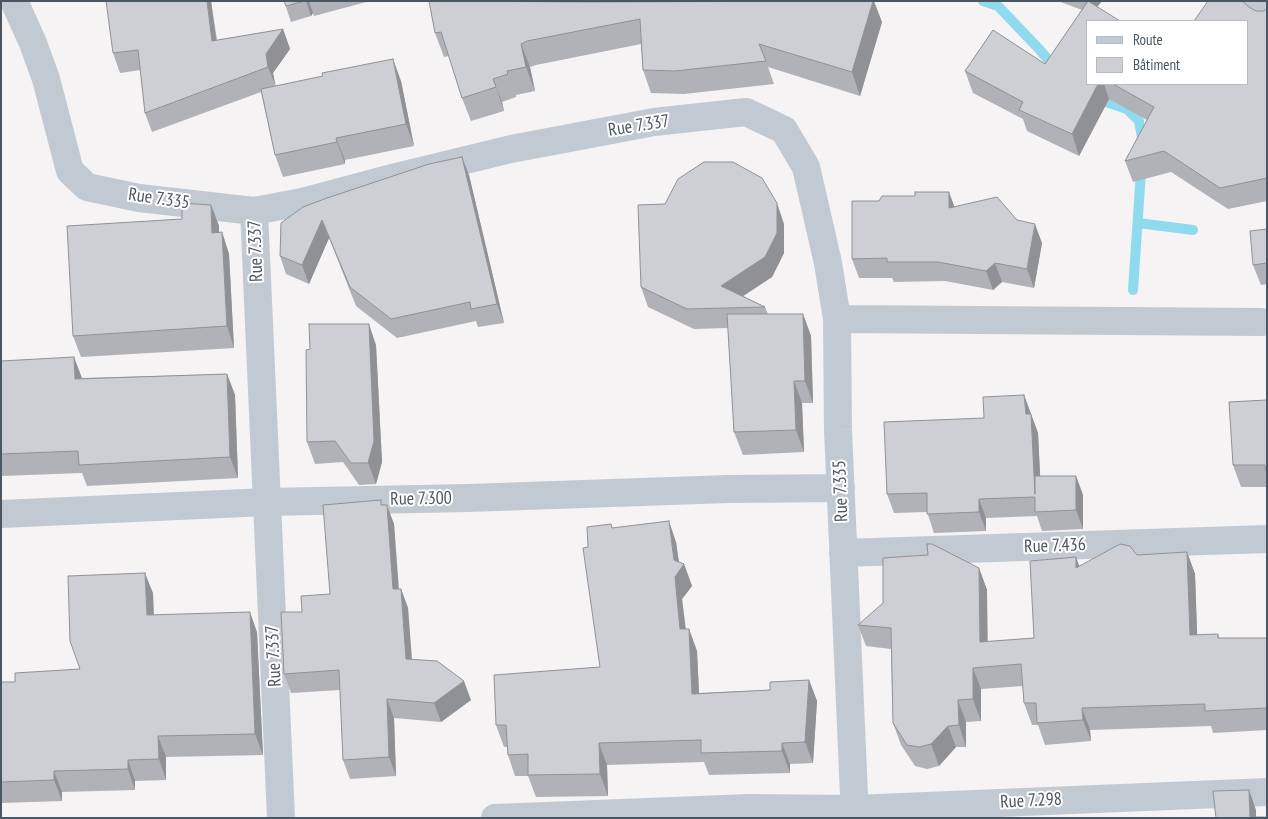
<!DOCTYPE html>
<html>
<head>
<meta charset="utf-8">
<style>
  body { margin:0 }
  #map { position:relative; width:1268px; height:819px; overflow:hidden; background:#f5f3f3; font-family:"PT Sans Narrow",sans-serif }
  canvas { display:block }
  .frame { position:absolute; inset:0; border:2px solid #4a5661; pointer-events:none }
  .legend { position:absolute; left:1086px; top:20px; width:162px; height:65px; box-sizing:border-box; background:#fff; border:1px solid #b7bbc0; margin:0; padding:6px 9px; list-style:none; font-size:15px; color:#4a5661 }
  .legend li { display:flex; align-items:center; gap:10px; height:25px }
  .legend b { width:25px; border:1px solid #b7bbc0 }
</style>
</head>
<body>
<div id="map">
<canvas width="1268" height="819"></canvas>
<div class="frame"></div>
<ul class="legend">
<li><b style="height:6px;background:#c1cad2"></b>Route</li>
<li><b style="height:14px;background:#cdcfd5"></b>Bâtiment</li>
</ul>
</div>
<script>
const ctx = document.querySelector('canvas').getContext('2d');
ctx.lineJoin = 'round';
const poly = rows => new Path2D(rows.map(r => 'M' + r).join(''));
function stroke(path, color, width, dash) { ctx.strokeStyle = color; ctx.lineWidth = width; ctx.lineCap = dash ? 'butt' : 'round'; ctx.setLineDash(dash || []); ctx.stroke(path); }
function fill(path, color) { ctx.fillStyle = color; ctx.fill(path, 'evenodd'); }
function drawText(font, color, halo, rows, align = 'center') {
  ctx.font = font + ' "PT Sans Narrow",sans-serif'; ctx.lineWidth = 4; ctx.setLineDash([]); ctx.textBaseline = 'middle'; ctx.strokeStyle = halo; ctx.fillStyle = color; for (const [text, x, y, turn = 0] of rows) {
    ctx.save(); ctx.translate(x, y); ctx.rotate((+turn || 0) * Math.PI / 180); ctx.textAlign = isNaN(turn) ? turn : align; if (halo) ctx.strokeText(text, 0, 0); ctx.fillText(text, 0, 0); ctx.restore();
  }
}
stroke(poly([
  [983,1,998,6,1039,49,1056,69],
  [1094,98,1127,109,1139,121,1143,144],
  [1138,223,1193,230],
  [1133,290,1141,171]
]), '#90daee', 10);
stroke(poly([
  [14,1,33,43,46,79,70,171,87,187,139,198,254,211],
  [1249,1,1267,17],
  [837,319,1261,322],
  [1,514,267,502,468,498,728,489,841,488],
  [843,553,1267,539],
  [281,818,254,211,302,202,392,178,511,149,654,122,746,112,784,130,806,167,828,263,837,319,838,430,855,818],
  [495,818,749,808,854,809,1267,792]
]), '#c1cad2', 28);
fill(poly([
  [211,1,217,40,283,29,290,49,273,73,275,86,401,81,414,146,345,160,345,164,283,177,275,155,261,92,152,132,145,113,140,70,120,73,113,53],
  [284,1,370,1,314,16,313,13,311,16,291,22],
  [429,1,882,22,860,96,768,67,774,84,684,94,651,93,643,70,641,44,536,65,530,67,535,91,516,95,516,97,502,102,504,111,471,121,462,98,449,56,444,57,435,33],
  [1058,1,1102,1,1097,7,1087,84,1247,84,1249,7,1256,11,1264,11,1267,8,1267,201,1228,209,1171,172,1133,182,1125,161,1147,120,1109,99,1079,156,1027,131,1023,119,973,93,965,71,1045,64,1082,10],
  [469,175,504,323,478,327,476,321,397,338,356,306,329,238,309,284,286,274,280,256,281,223],
  [665,204,784,224,784,253,772,277,743,296,765,307,768,314,803,314,811,336,813,403,802,403,804,452,743,455,734,432,728,328,694,329,648,307,641,287],
  [211,205,219,226,219,232,222,232,229,254,234,348,81,357,73,336,182,219],
  [955,207,1017,220,1042,243,1034,288,1002,282,993,290,945,281,894,282,892,278,859,278,852,259],
  [1267,229,1267,284,1261,285,1253,265],
  [376,345,382,462,376,484,359,485,343,462,315,464,307,442],
  [1,361,82,378,227,374,235,395,238,478,87,486,82,473,1,476],
  [1024,395,1038,433,1040,476,1076,476,1083,495,1083,529,1042,531,1037,516,986,518,986,531,934,533,927,512,894,513,887,494,984,418],
  [1267,400,1267,487,1241,487,1233,465],
  [382,505,394,524,399,589,401,589,408,608,412,659,471,700,441,722,394,718,396,776,350,779,343,760,340,690,291,693,284,674,302,612,330,594],
  [613,528,676,542,679,562,684,564,692,586,682,599,686,629,689,629,697,651,699,693,770,690,809,680,817,701,813,763,790,764,790,773,709,775,704,762,607,765,608,796,536,797,528,776,515,776,508,755,507,747,504,747,496,725,600,667,588,547],
  [1187,552,1195,574,1197,635,1218,634,1219,638,1267,638,1267,730,1213,733,1211,726,1090,730,1091,741,1045,745,1038,725,1032,725,1024,703,1023,686,981,689,981,721,966,722,966,747,956,747,939,766,927,769,915,766,901,745,893,723,891,649,866,646,858,625,979,568,987,590,987,642,1034,638,1076,557,1079,567,1137,555],
  [153,593,154,615,257,632,263,755,166,757,166,780,135,781,135,790,62,792,62,801,1,803,1,682,15,682,80,669]
]), '#b0b2b7');
fill(poly([
  [207,1,211,1,219,61,212,41],
  [306,1,309,1,313,13,311,16],
  [873,1,874,1,882,22,860,96,852,72],
  [1086,1,1102,1,1091,14],
  [283,29,290,49,273,73,276,87,268,67,266,54],
  [521,44,530,67,535,91,526,67],
  [393,59,401,81,414,146,406,124],
  [493,79,502,102,504,111,496,87],
  [1098,84,1104,84,1109,99,1079,156,1072,134],
  [336,138,345,160,345,164,337,142],
  [462,157,469,175,504,323,497,304],
  [949,192,956,211,949,208],
  [777,203,784,224,784,253,772,277,728,306,721,286],
  [211,205,219,226,219,254,212,233],
  [322,220,329,238,309,284,302,265],
  [1035,224,1042,243,1034,288,1027,269],
  [222,232,229,254,234,348,227,326],
  [995,263,1002,282,993,290,986,271],
  [803,314,811,336,813,403,805,381],
  [369,324,376,345,382,462,376,484,368,463],
  [74,357,82,378,75,379],
  [227,374,235,395,238,478,230,457],
  [794,381,802,403,804,452,796,430],
  [1024,395,1038,433,1042,512,1035,494],
  [1076,476,1083,495,1083,529,1076,510],
  [979,499,986,518,986,531,979,512],
  [387,505,394,524,400,608,393,589],
  [669,521,676,542,680,570,684,564,692,586,682,599,688,651,680,629,675,577,674,560],
  [1187,552,1195,574,1198,657,1190,635],
  [1076,557,1084,579,1076,568],
  [979,568,987,590,988,664,980,642],
  [145,573,153,593,154,636,147,615],
  [401,589,408,608,413,678,406,659],
  [250,612,257,632,263,755,255,734],
  [689,629,697,651,700,715,692,694],
  [973,668,981,689,981,721,973,699],
  [809,680,817,701,813,763,805,742],
  [464,681,471,700,441,722,434,703],
  [387,699,394,718,396,776,389,757],
  [958,700,966,722,966,747,959,725],
  [1082,708,1090,730,1091,741,1083,720],
  [948,726,956,747,939,766,931,744],
  [158,736,166,757,166,780,159,759],
  [599,743,607,765,608,796,600,774],
  [782,743,790,764,790,773,782,751],
  [128,760,135,781,135,790,128,769],
  [54,771,62,792,62,801,54,780],
  [1249,790,1256,810,1256,818,1250,818]
]), '#909195');
const building = poly([
  [106,1,207,1,212,41,283,29,266,54,268,67,145,113,138,50,113,53,106,1],
  [284,1,304,1,286,6,284,1],
  [429,1,588,2,873,1,852,72,759,44,766,61,675,71,643,70,640,19,527,41,521,44,526,67,507,71,508,74,493,79,496,87,462,98,441,32,435,33,429,1],
  [1088,1,1120,21,1087,21,1087,84,1098,84,1072,134,1019,110,1023,102,965,71,993,30,1045,64,1088,1],
  [1208,1,1242,1,1249,7,1256,11,1264,11,1267,8,1267,178,1220,188,1164,151,1125,161,1154,107,1113,84,1247,84,1247,21,1194,21,1208,1],
  [393,59,406,124,336,138,337,142,275,155,261,89,323,76,322,73,393,59],
  [462,157,497,304,471,309,470,302,391,319,350,287,322,220,302,265,280,256,281,223,303,207,327,198,429,164,462,157],
  [704,162,733,162,762,178,777,203,777,233,765,257,721,286,765,307,687,309,641,287,638,205,665,204,678,179,704,162],
  [915,192,949,192,949,208,997,197,1017,220,1035,224,1027,269,995,263,986,271,938,262,887,262,887,258,852,259,852,201,879,201,882,196,915,196,915,192],
  [182,203,211,205,212,233,222,232,227,326,73,336,67,226,182,219,182,203],
  [1267,229,1267,263,1253,265,1250,231,1267,229],
  [727,314,803,314,805,381,794,381,796,430,734,432,727,314],
  [309,324,369,324,374,441,368,463,351,463,335,441,307,442,306,350,310,349,309,324],
  [74,357,75,379,227,374,230,457,79,465,78,451,1,454,1,361,74,357],
  [1024,395,1026,414,1031,414,1035,494,1035,476,1076,476,1076,510,1035,512,1035,497,979,499,979,512,927,514,927,493,887,494,884,422,984,418,983,397,1024,395],
  [1267,400,1267,472,1266,472,1265,465,1233,465,1229,402,1267,400],
  [381,500,381,505,387,505,393,589,401,589,406,659,437,661,464,681,434,703,387,699,389,757,343,760,339,670,284,674,281,612,302,612,301,596,330,594,323,505,381,500],
  [669,521,674,560,684,564,675,577,680,629,689,629,692,694,770,690,770,682,809,680,805,742,782,743,782,751,701,753,701,740,599,743,600,774,528,775,528,754,508,755,506,725,496,725,494,675,600,667,583,548,588,547,587,527,611,524,612,528,669,521],
  [927,544,932,544,979,568,980,642,1034,638,1030,561,1076,557,1076,568,1120,544,1130,546,1137,555,1187,552,1190,635,1218,634,1218,638,1267,638,1267,708,1205,711,1205,704,1082,708,1083,720,1037,723,1036,703,1024,703,1021,664,973,668,973,699,958,700,959,725,948,726,931,744,919,747,907,745,893,723,891,628,858,625,883,603,883,558,928,555,927,544],
  [145,573,147,615,250,612,255,734,158,736,159,759,128,760,128,769,54,771,54,780,1,782,1,682,15,682,15,673,80,669,70,641,68,576,145,573],
  [1249,790,1250,817,1267,817,1267,818,1216,818,1213,791,1249,790]
]);
fill(building, '#cdcfd5');
stroke(building, '#909195', 1);
drawText('18px', '#4a5661', '#fff', [
  ["Rue 7.337",639,126,-9],
  ["Rue 7.335",159,199,8],
  ["Rue 7.337",256,251,-92],
  ["Rue 7.335",841,491,-92],
  ["Rue 7.300",421,499,-1],
  ["Rue 7.436",1055,546,-2],
  ["Rue 7.337",274,656,-93],
  ["Rue 7.298",1031,801,-3]
]);
</script>
</body>
</html>
